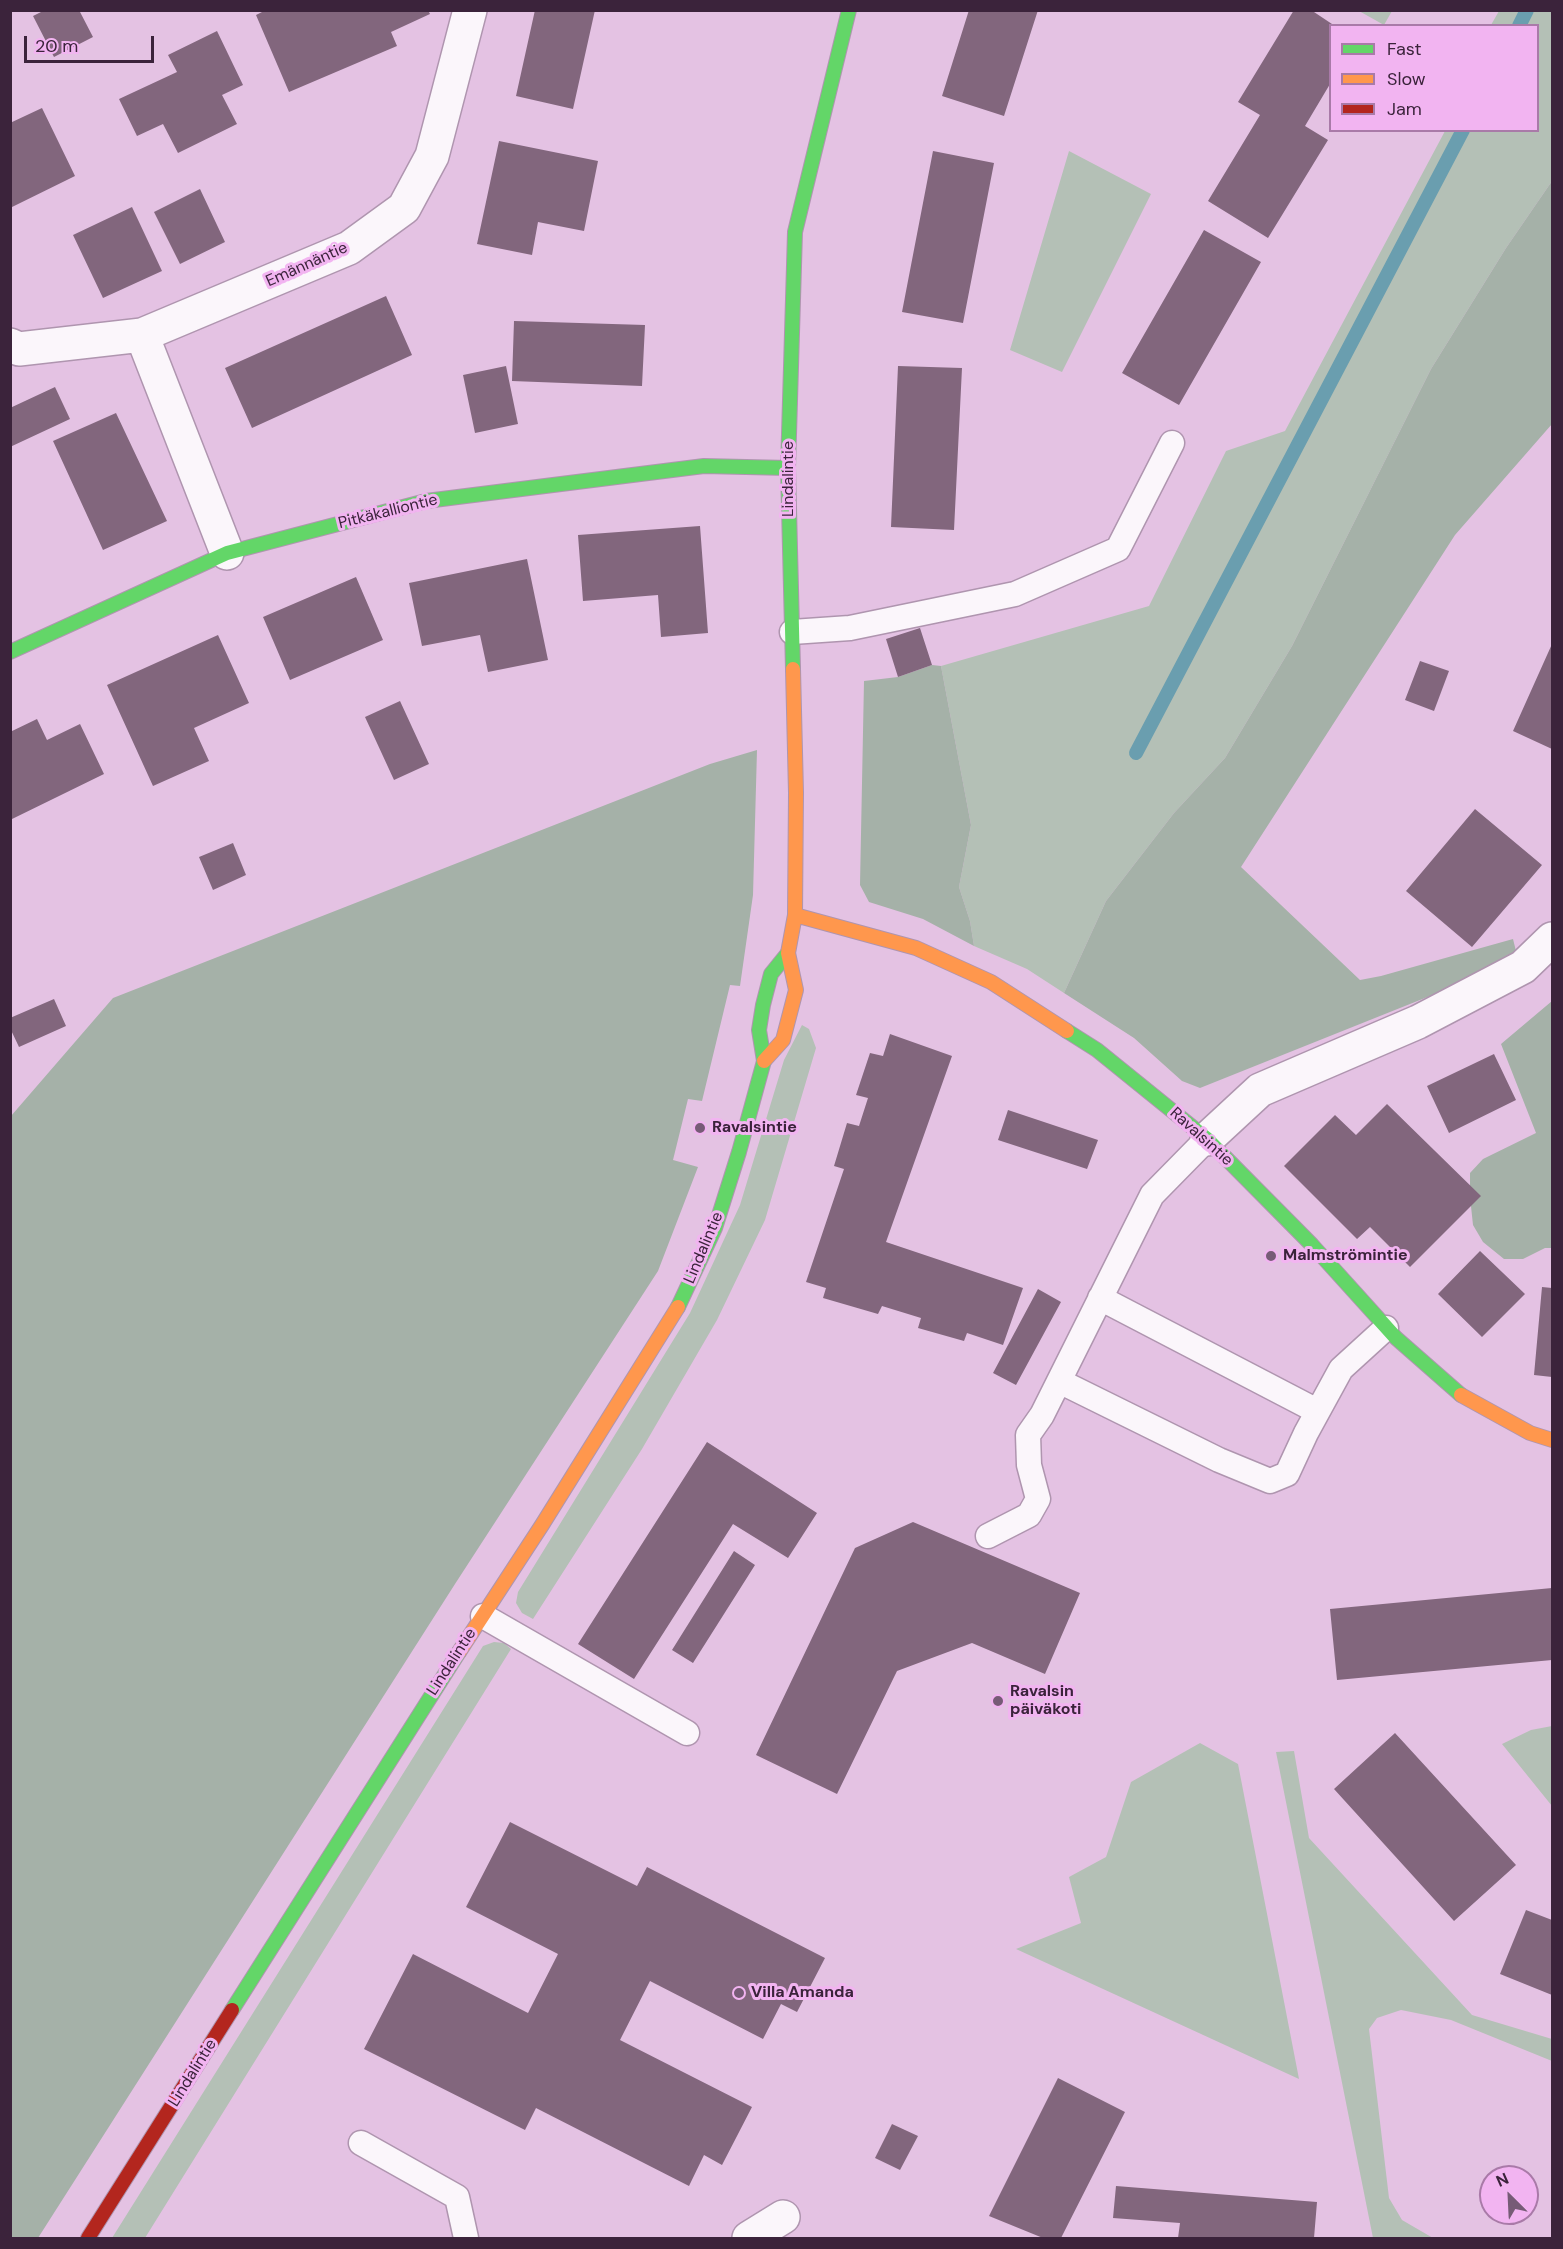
<!DOCTYPE html>
<html>
<head>
<meta charset="utf-8">
<style>
  body { margin:0 }
  #map { position:relative; width:1563px; height:2249px; overflow:hidden; background:#e4c2e3; font-family:"DM Sans",sans-serif }
  canvas { display:block }
  .frame { position:absolute; inset:0; border:12px solid #3b233b; pointer-events:none }
  .legend { position:absolute; left:1329px; top:24px; width:210px; height:108px; box-sizing:border-box; background:#f2b4f1; border:2px solid #a97aa8; margin:0; padding:8px 10px; list-style:none; font-size:18px; color:#3b233b }
  .legend li { display:flex; align-items:center; gap:12px; height:30px }
  .legend b { width:30px; border:2px solid #a97aa8 }
  .north { position:absolute; left:1479px; top:2165px; width:60px; height:60px; box-sizing:border-box; background:#f2b4f1; border:2px solid #a97aa8; border-radius:50%; rotate:336deg; font-size:16px; font-weight:700; line-height:24px; text-align:center; color:#3b233b }
  .north::after { content:''; display:block; margin:auto; width:21px; height:27px; background:#765b76; clip-path:polygon(50% 0,100% 100%,50% 72%,0 100%) }
  .scale { position:absolute; left:24px; top:36px; width:130px; height:27px; box-sizing:border-box; border:3px solid #3b233b; border-top:0; padding-left:8px; font-size:18px; line-height:21px; white-space:nowrap; color:#3b233b; -webkit-text-stroke:4px #f2b4f1; paint-order:stroke }
</style>
</head>
<body>
<div id="map">
<canvas width="1563" height="2249"></canvas>
<div class="frame"></div>
<ul class="legend">
<li><b style="height:8px;background:#63d668"></b>Fast</li>
<li><b style="height:8px;background:#ff974d"></b>Slow</li>
<li><b style="height:8px;background:#b3261e"></b>Jam</li>
</ul>
<div class="north">N</div>
<div class="scale">20 m</div>
</div>
<script>
const ctx = document.querySelector('canvas').getContext('2d');
ctx.lineJoin = 'round';
function fill(path, color) { ctx.fillStyle = color; ctx.fill(path, 'evenodd'); }
const poly = rows => new Path2D(rows.map(r => 'M' + r).join(''));
function stroke(path, color, width, dash) { ctx.strokeStyle = color; ctx.lineWidth = width; ctx.lineCap = dash ? 'butt' : 'round'; ctx.setLineDash(dash || []); ctx.stroke(path); }
function drawText(font, color, halo, rows, align = 'center') {
  ctx.font = font + ' "DM Sans",sans-serif'; ctx.lineWidth = 6; ctx.setLineDash([]); ctx.textBaseline = 'middle'; ctx.strokeStyle = halo; ctx.fillStyle = color; for (const [text, x, y, turn = 0] of rows) {
    ctx.save(); ctx.translate(x, y); ctx.rotate((+turn || 0) * Math.PI / 180); ctx.textAlign = isNaN(turn) ? turn : align; if (halo) ctx.strokeText(text, 0, 0); ctx.fillText(text, 0, 0); ctx.restore();
  }
}
fill(poly([
  [1359,11,1392,11,1384,25],
  [1499,11,1552,11,1552,181,1506,248,1431,369,1292,646,1225,758,1174,813,1106,901,1064,993,1027,969,974,946,970,921,959,887,971,825,941,666,1149,606,1226,451,1285,431,1445,131,1538,130,1538,26,1491,25],
  [1069,151,1151,194,1062,372,1010,350],
  [802,1025,809,1029,816,1048,765,1220,717,1320,642,1449,533,1619,522,1613,516,1603,518,1592,690,1313,740,1205,784,1060],
  [494,1642,504,1643,511,1649,145,2238,112,2238,483,1646],
  [1552,1726,1552,1806,1502,1744,1531,1730],
  [1200,1743,1238,1764,1299,2079,1016,1949,1081,1923,1069,1877,1106,1857,1131,1782],
  [1294,1751,1309,1838,1472,2015,1552,2039,1552,2061,1451,2020,1401,2010,1377,2018,1369,2029,1389,2198,1402,2220,1433,2238,1373,2238,1276,1752]
]), '#b4c0b6');
fill(poly([
  [1552,181,1552,424,1455,535,1241,867,1360,980,1381,976,1513,939,1516,951,1460,984,1200,1088,1182,1081,1134,1038,1064,993,1106,901,1174,813,1225,758,1292,646,1431,369,1506,248],
  [932,665,941,666,971,825,959,887,970,921,974,946,923,919,869,902,860,885,864,681,898,677],
  [757,750,753,895,740,986,730,985,702,1101,688,1099,673,1160,698,1167,658,1271,455,1584,38,2238,11,2238,11,1116,113,998,710,764],
  [1552,1001,1552,1248,1545,1248,1523,1259,1504,1259,1483,1242,1473,1225,1470,1197,1470,1173,1483,1159,1536,1133,1501,1044]
]), '#a5b1a8');
stroke(poly([
  [1519,26,1527,10],
  [1136,753,1463,130]
]), '#6a9eaf', 14);
fill(poly([
  [45,10,79,10,93,37,54,57,33,16],
  [266,10,428,10,430,14,391,32,397,46,289,92,256,15],
  [535,10,595,10,573,109,516,96],
  [969,10,1038,10,1004,116,942,96],
  [1294,10,1311,10,1335,26,1330,26,1330,84,1305,126,1328,140,1268,238,1208,201,1260,115,1238,102],
  [217,31,243,85,222,95,237,124,178,153,163,124,137,136,119,99,177,72,168,55],
  [42,108,75,176,10,208,10,123],
  [499,141,598,161,584,231,538,222,532,255,477,244],
  [933,151,994,163,963,323,902,312],
  [200,189,225,242,180,264,154,212],
  [132,207,162,271,103,298,73,235],
  [1204,230,1261,262,1179,405,1122,373],
  [386,296,412,355,252,428,225,368],
  [514,321,645,325,642,386,512,381],
  [506,366,518,424,475,433,463,375],
  [898,366,962,368,954,530,891,527],
  [55,387,70,419,10,447,10,408],
  [116,413,167,521,103,550,53,441],
  [700,526,708,633,661,637,658,595,583,601,578,535],
  [527,559,548,660,488,672,480,635,422,646,409,583],
  [356,577,383,640,290,680,263,617],
  [920,628,932,665,898,677,886,639],
  [218,635,249,703,194,728,209,761,153,786,107,685],
  [1552,644,1552,749,1513,731],
  [1420,661,1449,671,1434,711,1405,700],
  [400,701,429,764,394,780,365,717],
  [37,719,47,740,80,724,104,774,10,820,10,732],
  [1475,809,1542,865,1472,947,1406,891],
  [233,843,246,875,213,890,199,857],
  [54,999,66,1026,19,1047,10,1028,10,1018],
  [890,1034,952,1056,886,1242,1023,1288,1003,1345,967,1333,964,1341,918,1328,921,1318,882,1306,878,1314,823,1298,826,1288,806,1282,844,1169,834,1166,847,1123,859,1126,868,1098,856,1095,870,1053,883,1056],
  [1494,1054,1516,1100,1449,1133,1427,1086],
  [1387,1104,1481,1196,1410,1267,1370,1227,1357,1239,1284,1166,1335,1115,1356,1135],
  [1008,1110,1098,1140,1087,1169,998,1140],
  [1480,1251,1525,1294,1482,1337,1438,1294],
  [1542,1287,1552,1288,1552,1377,1534,1375],
  [1038,1289,1061,1302,1016,1385,993,1373],
  [707,1442,817,1513,788,1558,733,1524,634,1679,578,1644],
  [913,1522,1080,1593,1045,1674,972,1643,897,1671,837,1794,756,1755,855,1548],
  [734,1551,755,1565,693,1663,672,1650],
  [1552,1588,1552,1660,1337,1680,1330,1609],
  [1395,1733,1516,1865,1454,1921,1334,1789],
  [510,1822,637,1886,647,1867,825,1958,797,2012,781,2004,763,2039,650,1981,620,2040,752,2107,722,2165,704,2155,689,2186,536,2108,525,2130,364,2049,413,1954,528,2013,558,1954,466,1907],
  [1526,1910,1552,1920,1552,1995,1500,1974],
  [1058,2078,1125,2112,1061,2238,1043,2238,989,2216],
  [892,2124,918,2136,900,2170,875,2158],
  [1116,2186,1317,2202,1314,2238,1178,2238,1180,2223,1113,2218]
]), '#82667d');
const lane = poly([
  [792,632,850,628,1015,594,1118,549,1172,443],
  [1100,1298,1317,1411],
  [1059,1381,1219,1460,1270,1481,1287,1474,1306,1433,1341,1369,1386,1328],
  [988,1536,1029,1515,1038,1499,1029,1465,1028,1435,1042,1415,1152,1195,1207,1139],
  [483,1616,687,1733],
  [361,2143,457,2197,466,2238]
]);
const street = poly([
  [142,335,227,553],
  [10,345,19,349,142,335,349,248,404,208,432,156,470,10],
  [1207,1139,1260,1090,1418,1022,1523,967,1552,939],
  [749,2238,783,2217]
]);
const fast = poly([
  [10,652,227,553,426,501,704,466,788,468],
  [793,669,788,468,795,232,849,10],
  [1067,1031,1097,1050,1207,1139,1312,1245,1396,1338,1461,1395],
  [678,1307,715,1228,739,1152,764,1061,759,1030,763,1005,771,974,788,953],
  [232,2010,459,1652]
]);
const slow = poly([
  [795,915,916,948,991,982,1067,1031],
  [764,1061,783,1040,796,990,788,953,795,915,796,793,793,669],
  [1461,1395,1530,1433,1552,1440],
  [459,1652,542,1525,678,1307]
]);
const jam = poly([
  [88,2238,232,2010]
]);
stroke(lane, '#af95af', 27);
stroke(street, '#af95af', 36);
stroke(fast, '#af95af', 16);
stroke(slow, '#af95af', 16);
stroke(jam, '#af95af', 16);
stroke(lane, '#fbf6fb', 24);
stroke(street, '#fbf6fb', 33);
stroke(fast, '#63d668', 14);
stroke(slow, '#ff974d', 14);
stroke(jam, '#b3261e', 14);
for (const [x, y, r, color] of [
  [700,1128,6,"#765b76"],
  [1271,1256,6,"#765b76"],
  [998,1701,6,"#765b76"],
  [739,1993,6,"#765b76"]
]) { const dot = new Path2D(); dot.arc(x, y, r, 0, 2 * Math.PI); ctx.fillStyle = color; ctx.fill(dot); stroke(dot, '#f2b4f1', 2); }
drawText('16px', '#3b233b', '#f2b4f1', [
  ["Emännäntie",307,265,-24],
  ["Lindalintie",789,479,-90],
  ["Pitkäkalliontie",388,512,-14],
  ["Ravalsintie",1201,1137,42],
  ["Lindalintie",704,1248,-67],
  ["Lindalintie",452,1662,-57],
  ["Lindalintie",193,2073,-58]
]);
drawText('bold 16px', '#3b233b', '#f2b4f1', [
  ["Ravalsintie",712,1128],
  ["Malmströmintie",1283,1256],
  ["Ravalsin",1010,1692],
  ["päiväkoti",1010,1710],
  ["Villa Amanda",751,1993]
], 'left');
</script>
</body>
</html>
